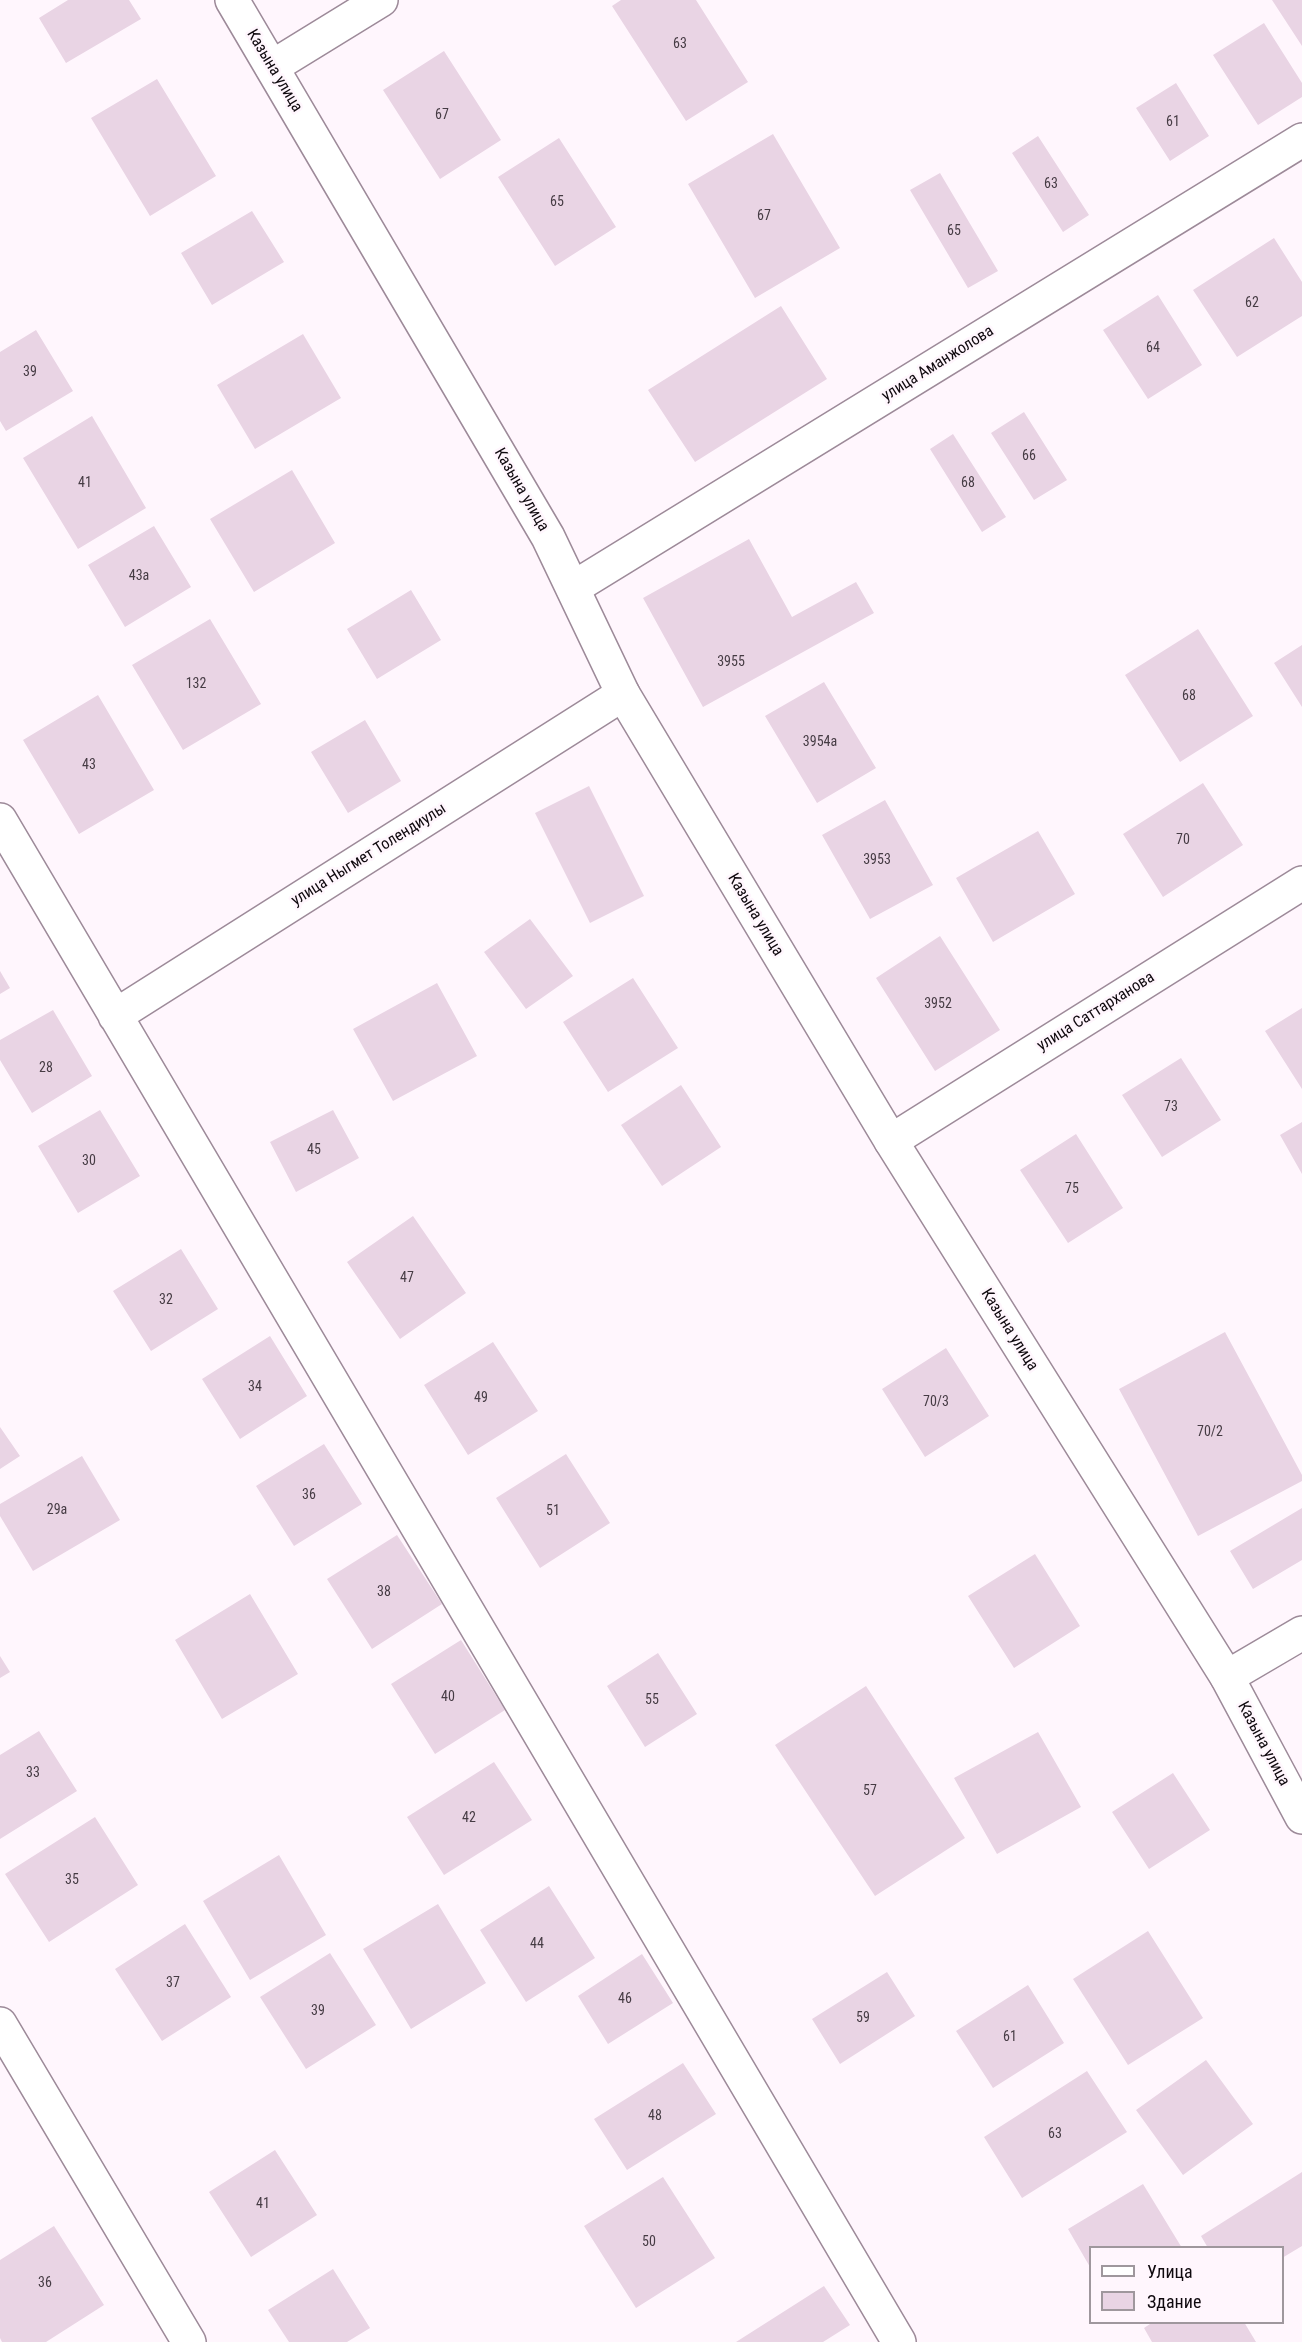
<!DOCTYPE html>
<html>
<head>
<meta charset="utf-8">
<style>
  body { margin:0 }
  #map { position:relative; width:1302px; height:2342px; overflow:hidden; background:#fff6fd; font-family:"Roboto Condensed",sans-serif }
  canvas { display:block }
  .legend { position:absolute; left:1089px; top:2246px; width:195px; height:78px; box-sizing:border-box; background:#fff6fd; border:2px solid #9f979d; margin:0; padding:8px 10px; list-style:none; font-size:18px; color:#0f090e }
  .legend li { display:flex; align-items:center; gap:12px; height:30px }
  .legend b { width:30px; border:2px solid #9f979d }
</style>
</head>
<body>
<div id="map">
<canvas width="1302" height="2342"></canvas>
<ul class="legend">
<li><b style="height:8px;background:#fff"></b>Улица</li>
<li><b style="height:16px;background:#e9d4e4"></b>Здание</li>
</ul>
</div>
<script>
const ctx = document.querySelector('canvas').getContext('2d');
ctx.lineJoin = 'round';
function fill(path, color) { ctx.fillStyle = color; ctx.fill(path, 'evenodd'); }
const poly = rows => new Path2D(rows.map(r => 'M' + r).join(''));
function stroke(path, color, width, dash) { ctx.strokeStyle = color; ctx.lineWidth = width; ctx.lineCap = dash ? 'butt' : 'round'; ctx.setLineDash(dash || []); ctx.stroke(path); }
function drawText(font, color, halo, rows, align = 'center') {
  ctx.font = font + ' "Roboto Condensed",sans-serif'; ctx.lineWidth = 5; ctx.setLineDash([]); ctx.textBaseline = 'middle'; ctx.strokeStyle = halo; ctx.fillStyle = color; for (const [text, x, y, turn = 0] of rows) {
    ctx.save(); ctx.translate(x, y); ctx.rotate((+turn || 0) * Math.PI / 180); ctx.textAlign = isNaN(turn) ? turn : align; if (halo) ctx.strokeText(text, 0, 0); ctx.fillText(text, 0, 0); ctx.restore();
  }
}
fill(poly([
  [68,0,129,0,141,19,66,63,39,18],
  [621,0,696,0,748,82,686,121,612,6],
  [1272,0,1302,0,1302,46],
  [1264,23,1302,83,1302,97,1258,125,1213,55],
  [444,51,501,140,440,179,383,90],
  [157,79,216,176,150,216,91,118],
  [1176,83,1209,136,1170,161,1136,108],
  [773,134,840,248,755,298,688,184],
  [1038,136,1089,215,1063,232,1012,153],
  [559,138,616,227,555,266,498,177],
  [940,173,998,271,968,288,910,190],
  [252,211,284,262,212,305,181,253],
  [1274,238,1302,282,1302,316,1237,357,1193,290],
  [1158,295,1202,365,1148,399,1103,330],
  [781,306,827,379,695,462,648,390],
  [36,330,73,391,6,431,0,421,0,352],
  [303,334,341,398,255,449,217,385],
  [1024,412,1067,480,1034,500,991,433],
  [92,416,146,508,78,549,23,458],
  [953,434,1006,517,982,532,930,449],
  [292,470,335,543,254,592,210,519],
  [154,526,191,587,125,627,88,565],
  [749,539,792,617,856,582,874,613,703,707,643,598],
  [411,590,441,640,377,679,347,629],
  [210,619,261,704,183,750,132,665],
  [1198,629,1253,716,1180,762,1125,675],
  [1302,645,1302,707,1274,663],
  [824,682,876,768,817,803,765,716],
  [98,695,154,790,79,834,23,740],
  [365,720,401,781,348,813,311,752],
  [1203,783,1243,845,1163,897,1123,834],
  [589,786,644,896,590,923,535,813],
  [885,800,933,885,870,919,822,835],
  [1038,831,1075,894,993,942,956,878],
  [530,919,573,976,526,1009,484,952],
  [940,936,1000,1030,935,1071,876,978],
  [0,971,10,988,0,994],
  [633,978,678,1048,608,1092,563,1022],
  [437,983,477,1056,393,1101,353,1029],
  [1302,1008,1302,1089,1265,1031],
  [53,1010,92,1076,32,1113,0,1060,0,1040],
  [1181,1058,1221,1120,1162,1157,1122,1095],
  [681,1085,721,1147,662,1186,621,1125],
  [100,1110,140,1176,78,1213,38,1146],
  [333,1110,359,1158,296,1192,270,1142],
  [1302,1122,1302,1174,1280,1135],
  [1076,1134,1123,1208,1068,1243,1020,1170],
  [413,1216,466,1293,400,1339,347,1262],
  [181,1249,218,1309,151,1351,113,1291],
  [1225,1332,1302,1475,1302,1481,1198,1536,1119,1389],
  [270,1336,307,1396,240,1439,202,1379],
  [493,1342,538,1411,468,1455,424,1385],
  [946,1348,989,1416,925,1457,882,1389],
  [0,1427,20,1456,0,1469],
  [324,1444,362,1504,294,1546,256,1486],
  [566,1454,610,1523,540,1568,496,1498],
  [82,1456,120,1520,33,1571,0,1516,0,1504],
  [1302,1508,1302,1560,1253,1589,1230,1551],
  [397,1535,442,1604,372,1649,327,1579],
  [1035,1554,1080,1626,1014,1668,968,1596],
  [250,1594,298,1674,222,1719,175,1640],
  [461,1640,505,1710,435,1754,391,1684],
  [658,1653,697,1714,645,1747,607,1686],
  [0,1656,10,1672,0,1678],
  [866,1686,965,1838,875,1896,775,1745],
  [39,1731,77,1791,0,1839,0,1755],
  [1038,1732,1081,1807,997,1854,954,1778],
  [494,1762,532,1820,444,1875,407,1817],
  [1173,1773,1210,1830,1149,1869,1112,1812],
  [95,1817,138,1885,49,1942,5,1874],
  [279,1855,326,1935,250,1980,203,1901],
  [549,1886,595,1958,526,2002,480,1930],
  [438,1904,486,1983,411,2029,363,1949],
  [185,1924,231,1997,162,2041,115,1969],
  [1148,1931,1203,2018,1128,2065,1073,1979],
  [330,1953,376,2025,306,2069,260,1997],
  [642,1954,673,2003,608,2044,578,1996],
  [887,1972,915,2016,840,2064,812,2019],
  [1028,1985,1064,2043,993,2088,956,2031],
  [1206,2060,1253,2124,1183,2175,1136,2110],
  [683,2063,716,2114,627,2170,594,2119],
  [1087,2071,1127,2132,1022,2198,984,2137],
  [275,2150,317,2215,251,2257,209,2192],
  [1302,2172,1302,2246,1282,2258,1282,2248,1208,2248,1201,2236],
  [663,2177,715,2258,636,2308,584,2226],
  [1143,2184,1182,2248,1090,2248,1090,2267,1068,2229],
  [54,2226,104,2305,46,2342,2,2342,0,2338,0,2260],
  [333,2269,370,2328,347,2342,289,2342,268,2310],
  [824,2286,850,2325,823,2342,736,2342],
  [1153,2322,1244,2322,1256,2342,1152,2342,1144,2328]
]), '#e9d4e4');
const minor = poly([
  [272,67,381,0],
  [573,588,1302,140],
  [0,820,899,2342],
  [115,1016,623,694],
  [891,1141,1302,883],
  [1227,1677,1302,1633],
  [0,2024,189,2342]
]);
const tertiary = poly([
  [232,0,548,537,623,694,891,1141,1227,1677,1302,1817]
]);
stroke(minor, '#9d8a99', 36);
stroke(tertiary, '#9d8a99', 36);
stroke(minor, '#fff', 33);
stroke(tertiary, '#fff', 33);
drawText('14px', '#463c44', null, [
  ["63",680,44],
  ["67",442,115],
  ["61",1173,122],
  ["63",1051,184],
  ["65",557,202],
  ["67",764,216],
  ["65",954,231],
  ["62",1252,303],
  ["64",1153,348],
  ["39",30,372],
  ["66",1029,456],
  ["41",85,483],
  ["68",968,483],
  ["43а",139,576],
  ["3955",731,662],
  ["132",196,684],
  ["68",1189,696],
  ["3954а",820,742],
  ["43",89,765],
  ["70",1183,840],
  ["3953",877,860],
  ["3952",938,1004],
  ["28",46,1068],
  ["73",1171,1107],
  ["45",314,1150],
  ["30",89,1161],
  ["75",1072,1189],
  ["47",407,1278],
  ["32",166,1300],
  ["34",255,1387],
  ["49",481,1398],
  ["70/3",936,1402],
  ["70/2",1210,1432],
  ["36",309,1495],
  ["29а",57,1510],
  ["51",553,1511],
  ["38",384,1592],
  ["40",448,1697],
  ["55",652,1700],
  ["33",33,1773],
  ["57",870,1791],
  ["42",469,1818],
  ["35",72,1880],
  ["44",537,1944],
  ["37",173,1983],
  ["46",625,1999],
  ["39",318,2011],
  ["59",863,2018],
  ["61",1010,2037],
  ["48",655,2116],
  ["63",1055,2134],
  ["41",263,2204],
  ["50",649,2242],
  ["36",45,2283]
]);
drawText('16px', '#0f090e', '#fff6fd', [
  ["Казына улица",274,71,59],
  ["улица Аманжолова",938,364,-32],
  ["Казына улица",521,490,60],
  ["улица Ныгмет Толендиулы",369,855,-32],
  ["Казына улица",755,915,59],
  ["улица Саттарханова",1096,1012,-32],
  ["Казына улица",1009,1330,58],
  ["Казына улица",1263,1744,62]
]);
</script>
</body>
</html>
